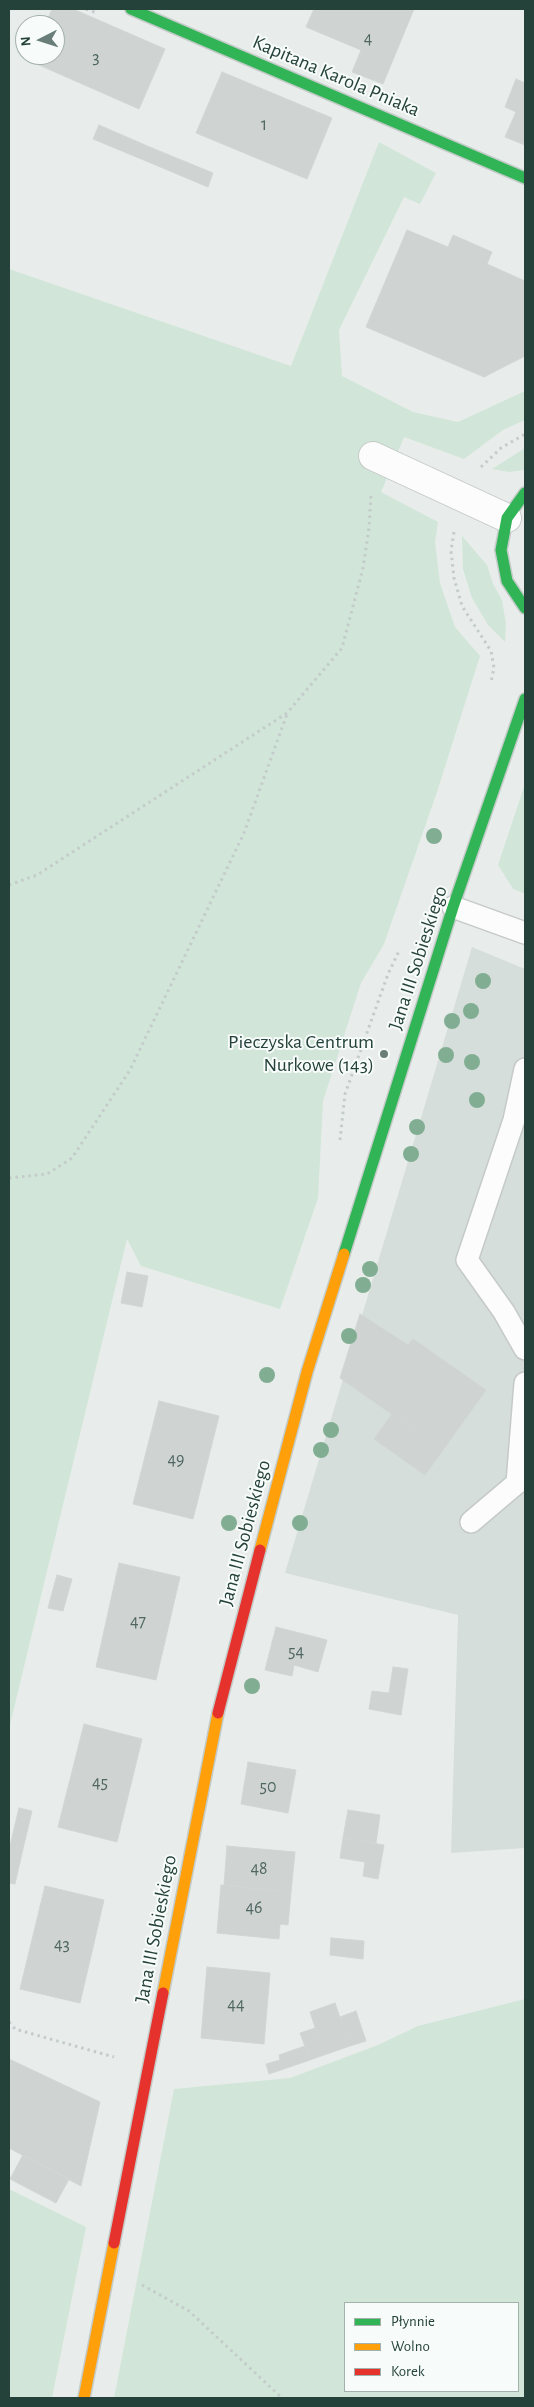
<!DOCTYPE html>
<html>
<head>
<meta charset="utf-8">
<style>
  body { margin:0 }
  #map { position:relative; width:534px; height:2407px; overflow:hidden; background:#e8edeb; font-family:"Alegreya Sans",sans-serif }
  canvas { display:block }
  .frame { position:absolute; inset:0; border:10px solid #24423a; pointer-events:none }
  .legend { position:absolute; left:344px; top:2302px; width:175px; height:90px; box-sizing:border-box; background:#f7fbf9; border:1px solid #a3b1ad; margin:0; padding:6px 9px; list-style:none; font-size:15px; color:#24423a }
  .legend li { display:flex; align-items:center; gap:10px; height:25px }
  .legend b { width:25px; border:1px solid #a3b1ad }
  .north { position:absolute; left:15px; top:15px; width:50px; height:50px; box-sizing:border-box; background:#f7fbf9; border:1px solid #a3b1ad; border-radius:50%; rotate:265deg; font-size:14px; font-weight:700; line-height:20px; text-align:center; color:#24423a }
  .north::after { content:''; display:block; margin:auto; width:18px; height:22px; background:#697e78; clip-path:polygon(50% 0,100% 100%,50% 72%,0 100%) }
</style>
</head>
<body>
<div id="map">
<canvas width="534" height="2407"></canvas>
<div class="frame"></div>
<ul class="legend">
<li><b style="height:6px;background:#30b455"></b>Płynnie</li>
<li><b style="height:6px;background:#ff9f0a"></b>Wolno</li>
<li><b style="height:6px;background:#e5322d"></b>Korek</li>
</ul>
<div class="north">N</div>
</div>
<script>
const ctx = document.querySelector('canvas').getContext('2d');
ctx.lineJoin = 'round';
function fill(path, color) { ctx.fillStyle = color; ctx.fill(path, 'evenodd'); }
const poly = rows => new Path2D(rows.map(r => 'M' + r).join(''));
function stroke(path, color, width, dash) { ctx.strokeStyle = color; ctx.lineWidth = width; ctx.lineCap = dash ? 'butt' : 'round'; ctx.setLineDash(dash || []); ctx.stroke(path); }
function drawText(font, color, halo, rows, align = 'center') {
  ctx.font = font + ' "Alegreya Sans",sans-serif'; ctx.lineWidth = 4; ctx.setLineDash([]); ctx.textBaseline = 'middle'; ctx.strokeStyle = halo; ctx.fillStyle = color; for (const [text, x, y, turn = 0] of rows) {
    ctx.save(); ctx.translate(x, y); ctx.rotate((+turn || 0) * Math.PI / 180); ctx.textAlign = isNaN(turn) ? turn : align; if (halo) ctx.strokeText(text, 0, 0); ctx.fillText(text, 0, 0); ctx.restore();
  }
}
fill(poly([
  [472,947,525,969,525,1848,451,1853,458,1615,285,1573]
]), '#d6dedb');
fill(poly([
  [379,142,436,173,420,204,404,197,339,330,342,376,413,412,458,422,525,391,525,420,503,430,464,459,404,437,381,492,438,522,435,542,440,583,455,627,480,656,437,792,384,944,361,983,323,1101,318,1198,280,1309,141,1266,127,1239,9,1729,9,269,291,366],
  [525,448,525,470,509,472,492,469],
  [462,536,487,565,493,584,502,600,506,624,505,642,488,625,472,598,463,569],
  [525,784,525,894,513,889,498,865],
  [525,1999,525,2398,114,2398,174,2089,290,2078,378,2045,418,2026],
  [518,2303,518,2391,345,2391,345,2303],
  [9,2189,86,2227,52,2398,9,2398]
]), '#d1e6d8');
const building = poly([
  [52,9,73,9,165,49,139,109,30,61,32,55,55,55,55,25,45,25,52,9],
  [314,9,414,9,383,84,352,72,361,50,306,27,314,9],
  [222,72,332,118,307,179,196,133,222,72],
  [516,79,525,83,525,145,505,137,516,112,505,107,516,79],
  [99,125,152,148,146,161,93,139,99,125],
  [152,148,213,173,208,187,146,161,152,148],
  [407,230,448,247,453,235,492,252,487,264,525,281,525,356,484,377,366,327,407,230],
  [127,1272,148,1276,142,1307,121,1303,127,1272],
  [360,1314,408,1345,413,1339,486,1390,443,1450,340,1378,360,1314],
  [159,1401,219,1416,193,1519,133,1504,159,1401],
  [392,1414,443,1450,425,1475,374,1439,392,1414],
  [119,1563,180,1577,156,1680,96,1667,119,1563],
  [57,1575,72,1579,63,1611,48,1608,57,1575],
  [276,1627,327,1640,318,1672,294,1665,292,1676,265,1670,276,1627],
  [393,1667,408,1669,401,1715,369,1709,372,1691,389,1693,393,1667],
  [84,1724,142,1739,117,1842,58,1827,84,1724],
  [248,1762,296,1770,288,1813,241,1804,248,1762],
  [19,1808,32,1811,23,1849,10,1846,19,1808],
  [348,1810,380,1815,376,1843,343,1838,348,1810],
  [343,1838,384,1845,378,1879,363,1876,365,1862,340,1858,343,1838],
  [10,1846,23,1849,15,1884,9,1883,10,1846],
  [227,1846,295,1852,291,1892,224,1885,227,1846],
  [221,1885,291,1892,288,1925,280,1924,279,1939,217,1933,221,1885],
  [45,1886,104,1900,80,2003,20,1989,45,1886],
  [331,1938,364,1941,363,1959,330,1955,331,1938],
  [207,1967,270,1973,264,2044,201,2038,207,1967],
  [335,2003,350,2046,324,2055,310,2012,335,2003],
  [356,2011,366,2041,350,2046,340,2017,356,2011],
  [315,2028,324,2055,310,2060,300,2033,315,2028],
  [305,2046,310,2060,269,2074,266,2064,280,2060,279,2055,305,2046],
  [9,2059,100,2102,81,2186,9,2148,9,2059],
  [23,2155,69,2179,56,2203,10,2179,23,2155]
]);
fill(building, '#cfd4d2');
stroke(building, '#d1d6d4', 1);
const lane = poly([
  [453,907,525,933],
  [525,1069,514,1120,467,1260,504,1312,525,1349],
  [471,1522,517,1483,525,1383]
]);
const street = poly([
  [373,456,507,518]
]);
const fast = poly([
  [131,9,525,178],
  [525,493,507,518,501,550,507,581,525,608],
  [344,1254,453,907,525,699]
]);
const slow = poly([
  [260,1550,307,1372,344,1254],
  [163,1993,218,1713],
  [84,2398,114,2243]
]);
const jam = poly([
  [218,1713,260,1550],
  [114,2243,163,1993]
]);
stroke(lane, '#c5cac8', 24);
stroke(street, '#c5cac8', 30);
stroke(fast, '#c3cbc8', 14);
stroke(slow, '#c3cbc8', 14);
stroke(jam, '#c3cbc8', 14);
stroke(poly([
  [86,9,97,13],
  [481,467,501,448,525,434],
  [454,532,451,551,454,578,462,606,491,651,494,668,491,682],
  [9,885,37,875,287,713,342,648,363,568,369,528,371,495],
  [340,1140,345,1094,388,974,400,949],
  [9,1178,47,1174,72,1158,130,1070,244,833,287,714],
  [9,2022,15,2029,114,2057],
  [142,2285,189,2311,282,2398]
]), '#c3ccca', 3, [2.5, 4]);
stroke(lane, '#fcfcfc', 21);
stroke(street, '#fcfcfc', 28);
stroke(fast, '#30b455', 11);
stroke(slow, '#ff9f0a', 11);
stroke(jam, '#e5322d', 11);
ctx.fillStyle = '#81ae93';
for (const [x, y] of [
  [434,836],
  [483,981],
  [471,1011],
  [452,1021],
  [446,1055],
  [472,1062],
  [477,1100],
  [417,1127],
  [411,1154],
  [370,1269],
  [363,1285],
  [349,1336],
  [267,1375],
  [331,1430],
  [321,1450],
  [229,1523],
  [300,1523],
  [252,1686]
]) { ctx.beginPath(); ctx.arc(x, y, 8, 0, 2 * Math.PI); ctx.fill(); }
for (const [x, y, r, color] of [
  [384,1054,5,"#697e78"]
]) { const dot = new Path2D(); dot.arc(x, y, r, 0, 2 * Math.PI); ctx.fillStyle = color; ctx.fill(dot); stroke(dot, '#f7fbf9', 2); }
drawText('18px', '#506761', null, [
  ["4",368,39],
  ["3",96,58],
  ["1",264,125],
  ["49",176,1460],
  ["47",138,1622],
  ["54",296,1652],
  ["45",100,1783],
  ["50",268,1787],
  ["48",259,1869],
  ["46",254,1908],
  ["43",62,1945],
  ["44",236,2005]
]);
drawText('20px', '#24423a', '#f7fbf9', [
  ["Kapitana Karola Pniaka",336,76,23],
  ["Jana III Sobieskiego",418,958,-72],
  ["Jana III Sobieskiego",245,1533,-75],
  ["Jana III Sobieskiego",156,1929,-79]
]);
drawText('20px', '#24423a', '#f7fbf9', [
  ["Pieczyska Centrum",374,1042],
  ["Nurkowe (143)",374,1065]
], 'right');
</script>
</body>
</html>
